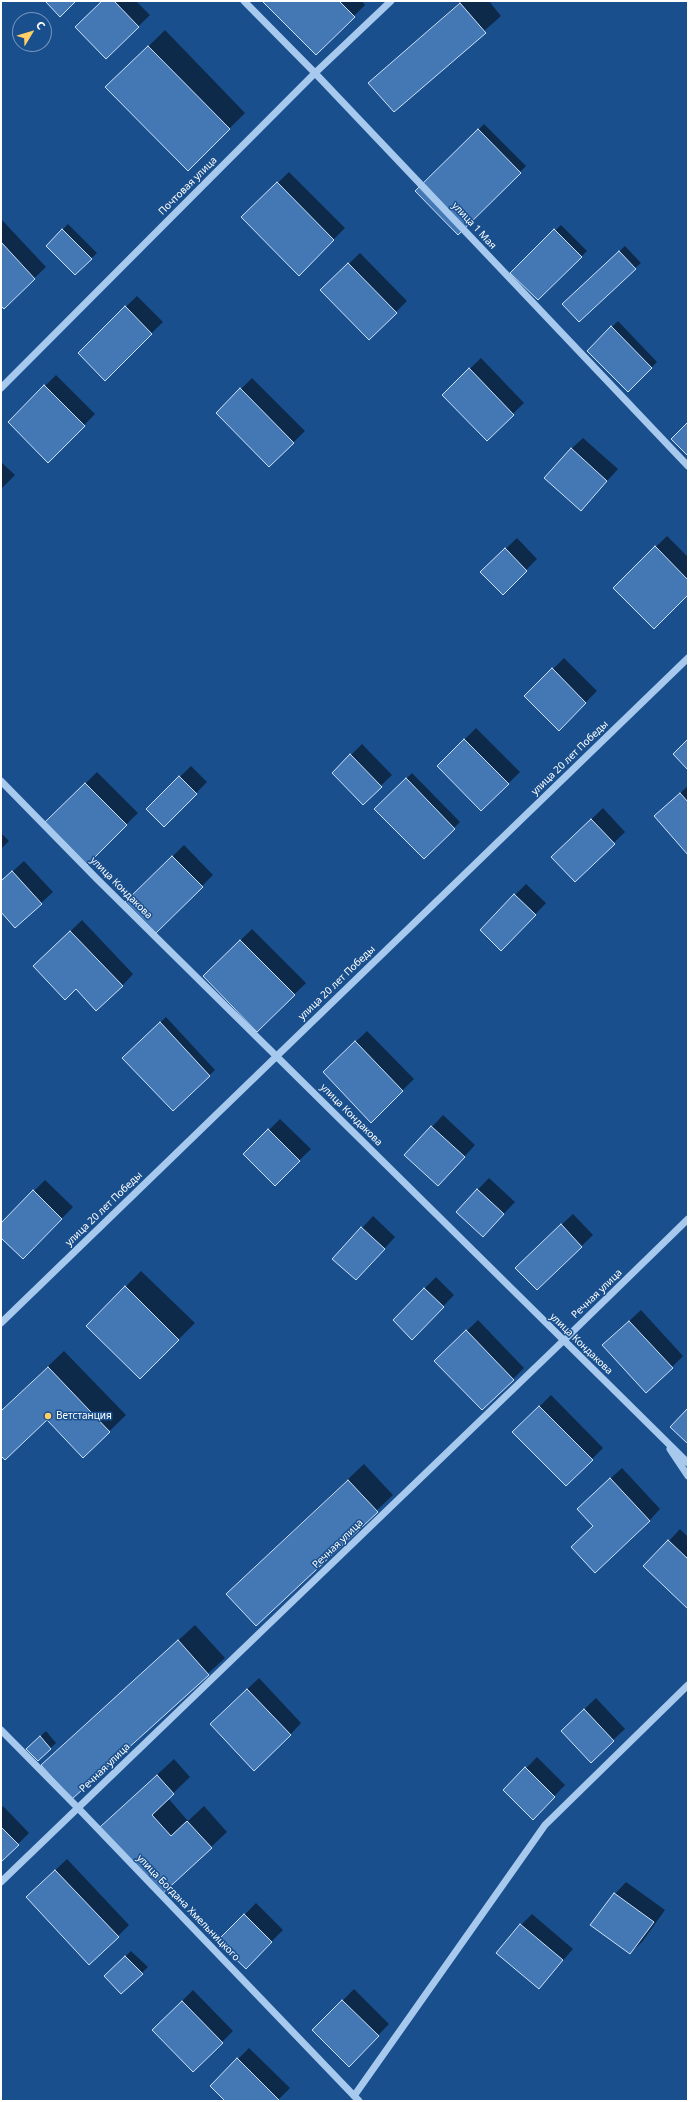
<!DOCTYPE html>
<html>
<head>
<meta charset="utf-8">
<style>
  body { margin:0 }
  #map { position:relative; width:689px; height:2102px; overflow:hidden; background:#1a4f8d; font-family:"Noto Sans",sans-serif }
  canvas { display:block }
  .frame { position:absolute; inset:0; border:2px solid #fff; pointer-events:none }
  .north { position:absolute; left:12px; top:12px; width:40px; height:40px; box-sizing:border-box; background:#1a4f8d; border:1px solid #7695bb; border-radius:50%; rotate:52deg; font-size:11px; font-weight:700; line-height:16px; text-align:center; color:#fff }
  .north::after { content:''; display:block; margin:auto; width:14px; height:18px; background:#ffce64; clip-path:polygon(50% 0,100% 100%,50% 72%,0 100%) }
</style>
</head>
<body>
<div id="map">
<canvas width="689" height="2102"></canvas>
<div class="frame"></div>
<div class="north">С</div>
</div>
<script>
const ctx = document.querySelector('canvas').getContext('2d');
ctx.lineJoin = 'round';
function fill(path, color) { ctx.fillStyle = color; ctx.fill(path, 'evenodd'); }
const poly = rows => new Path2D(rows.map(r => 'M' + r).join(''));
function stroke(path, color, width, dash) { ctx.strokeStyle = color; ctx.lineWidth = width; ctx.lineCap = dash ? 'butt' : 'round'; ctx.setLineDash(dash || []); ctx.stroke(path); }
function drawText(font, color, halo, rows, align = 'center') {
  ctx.font = font + ' "Noto Sans",sans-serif'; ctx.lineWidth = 3; ctx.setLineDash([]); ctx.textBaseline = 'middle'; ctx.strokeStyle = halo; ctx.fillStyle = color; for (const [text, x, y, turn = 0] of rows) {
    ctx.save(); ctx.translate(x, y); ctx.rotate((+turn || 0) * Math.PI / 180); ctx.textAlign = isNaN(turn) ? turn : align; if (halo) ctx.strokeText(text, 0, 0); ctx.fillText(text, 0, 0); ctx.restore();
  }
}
fill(poly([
  [103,1,136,1,150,15,106,58],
  [264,1,362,1,365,5,316,54],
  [461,1,489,1,501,16,394,111,370,83],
  [165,30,245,113,188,170,107,87],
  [484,124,526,166,458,233,417,191],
  [289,172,345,228,299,274,243,217],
  [1,219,46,267,4,307,1,304],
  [68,224,97,253,75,274,47,246],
  [561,225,587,251,538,299,512,273],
  [625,246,641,263,635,268,569,298],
  [360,253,407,301,369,339,322,290],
  [137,296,163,322,105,379,79,353],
  [618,321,657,362,628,391,588,351],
  [481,358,524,403,487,439,443,395],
  [56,375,95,414,48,462,9,422],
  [252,378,305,431,269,466,217,413],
  [583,438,618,469,581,510,571,449],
  [1,462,15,475,1,489],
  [667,536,688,557,688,594,614,588],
  [517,538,537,559,503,593,482,572],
  [564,658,597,691,559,729,526,696],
  [476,728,520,772,481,810,438,766],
  [362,744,392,775,363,803,333,773],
  [191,766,207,782,164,826,147,809],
  [97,772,138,813,87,863,47,822],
  [412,773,460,822,424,858,376,809],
  [688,786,688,853,655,816],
  [603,808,625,832,575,881,564,846],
  [1,833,9,841,1,849],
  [184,845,213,875,156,932,127,902],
  [24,861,53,892,15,927,1,911,1,882],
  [526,884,546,903,513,938,515,895],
  [82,920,133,974,122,986,46,955],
  [252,929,306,983,257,1031,204,976],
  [166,1017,215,1070,173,1110,124,1058],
  [367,1031,414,1079,371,1121,336,1061],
  [443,1115,475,1145,438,1185,406,1155],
  [280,1119,311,1149,275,1184,245,1154],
  [489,1178,515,1202,494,1224,457,1211],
  [45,1180,73,1207,23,1258,1,1236,1,1224],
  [573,1214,593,1235,537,1289,528,1256],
  [373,1216,395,1237,367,1268,334,1259],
  [141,1271,195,1323,140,1378,87,1326],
  [436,1277,454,1295,423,1327,424,1289],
  [641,1310,683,1356,672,1367,615,1334],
  [478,1320,524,1368,513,1379,436,1361],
  [64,1351,126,1415,83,1457,47,1419,1,1455,1,1411],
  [551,1395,603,1448,566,1485,514,1432],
  [364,1464,393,1495,256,1625,243,1578],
  [622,1468,660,1509,649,1521,594,1526,589,1498],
  [680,1529,688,1537,688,1608,669,1541],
  [195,1625,225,1658,72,1798,43,1765],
  [259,1678,301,1723,290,1735,222,1713],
  [596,1698,625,1729,613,1740,573,1720],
  [46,1731,56,1743,38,1760,33,1743],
  [537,1757,565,1785,533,1818,505,1790],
  [174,1759,190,1777,168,1798,188,1821,204,1806,227,1832,162,1893,118,1811],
  [3,1806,29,1833,1,1861,1,1809],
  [67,1859,129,1925,118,1936,39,1886],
  [626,1882,665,1910,642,1942,630,1953,592,1925,615,1894],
  [256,1903,283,1930,246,1967,219,1941],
  [532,1914,573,1949,539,1988,521,1925],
  [131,1951,148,1967,121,1993,105,1976],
  [354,1989,389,2024,349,2065,314,2030],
  [193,1990,233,2031,193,2071,153,2030],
  [249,2048,290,2088,277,2101,226,2101,211,2086]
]), '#0007');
const building = poly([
  [45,1,76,1,60,17,45,1],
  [102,1,114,1,139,27,106,59,75,27,102,1],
  [262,1,339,1,355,17,316,55,262,1],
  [460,3,486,33,394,112,368,83,460,3],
  [148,46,230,129,188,171,105,87,148,46],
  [478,129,521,173,458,235,415,191,478,129],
  [277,182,334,240,299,276,241,217,277,182],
  [62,229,92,259,75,275,46,246,62,229],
  [554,229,582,257,538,300,510,273,554,229],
  [1,242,35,279,4,309,1,306,1,242],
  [619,251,636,269,579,322,562,304,619,251],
  [348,263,397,313,369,340,320,290,348,263],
  [125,306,152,334,105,381,78,353,125,306],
  [611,326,652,368,628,392,587,351,611,326],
  [469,368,514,415,487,441,442,395,469,368],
  [44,385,85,426,48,463,8,422,44,385],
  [240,388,294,443,269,467,216,413,240,388],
  [688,422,688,456,671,439,688,422],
  [571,448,607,481,581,511,544,478,571,448],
  [655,546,688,580,688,595,654,629,613,588,655,546],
  [505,548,527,571,503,595,480,572,505,548],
  [552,668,586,703,559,731,524,696,552,668],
  [464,739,509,784,481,811,437,766,464,739],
  [688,739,688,770,673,754,688,739],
  [350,754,382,787,363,805,332,773,350,754],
  [179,776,197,794,164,827,146,809,179,776],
  [406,778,455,829,424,859,374,809,406,778],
  [85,783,127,825,87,865,45,822,85,783],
  [680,793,688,802,688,855,654,816,680,793],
  [591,819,615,844,575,882,551,857,591,819],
  [172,856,203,887,156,933,125,902,172,856],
  [12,871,42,904,15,928,1,912,1,881,12,871],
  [514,894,536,915,501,951,480,930,514,894],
  [70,931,123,986,96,1011,76,989,65,1000,33,966,70,931],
  [240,940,295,995,257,1032,203,976,240,940],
  [160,1022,210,1076,173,1111,122,1058,160,1022],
  [355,1041,403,1091,371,1123,323,1072,355,1041],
  [431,1126,465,1157,438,1186,404,1155,431,1126],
  [268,1129,300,1161,275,1186,243,1154,268,1129],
  [477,1189,504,1214,483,1237,456,1212,477,1189],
  [33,1190,62,1219,23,1259,1,1238,1,1223,33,1190],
  [561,1224,582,1247,537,1290,515,1268,561,1224],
  [361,1227,385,1249,356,1280,332,1259,361,1227],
  [125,1286,179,1340,140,1379,86,1326,125,1286],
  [424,1288,444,1307,412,1340,393,1320,424,1288],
  [629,1321,673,1368,646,1393,602,1345,629,1321],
  [466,1330,514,1380,482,1410,434,1361,466,1330],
  [48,1367,110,1432,83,1458,47,1420,5,1460,1,1456,1,1411,48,1367],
  [539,1406,593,1460,566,1486,512,1432,539,1406],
  [688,1408,688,1444,670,1427,688,1408],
  [610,1478,650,1521,595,1573,571,1547,593,1526,577,1509,610,1478],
  [348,1480,378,1512,256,1626,226,1594,348,1480],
  [668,1540,688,1559,688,1609,643,1566,668,1540],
  [178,1640,209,1675,72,1799,41,1765,178,1640],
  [247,1689,291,1735,254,1771,210,1724,247,1689],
  [584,1709,614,1741,591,1763,561,1731,584,1709],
  [40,1736,51,1749,38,1761,26,1749,40,1736],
  [525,1767,555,1797,533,1820,503,1790,525,1767],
  [157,1775,174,1794,152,1815,171,1836,187,1821,212,1848,162,1894,100,1827,157,1775],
  [1,1827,19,1845,1,1862,1,1827],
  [55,1870,119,1937,89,1965,26,1897,55,1870],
  [614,1893,654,1922,630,1954,590,1925,614,1893],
  [244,1914,272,1942,246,1969,217,1941,244,1914],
  [520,1924,563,1960,539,1989,496,1953,520,1924],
  [125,1956,143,1974,121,1994,104,1976,125,1956],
  [342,2000,379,2036,349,2067,312,2030,342,2000],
  [182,2001,223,2043,193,2072,152,2030,182,2001],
  [237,2058,279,2100,278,2101,225,2101,210,2086,237,2058]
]);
fill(building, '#4378b5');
stroke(building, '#cde2fa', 1);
stroke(poly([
  [244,1,315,73,688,466],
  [1,388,315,73,391,1],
  [1,781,97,879,688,1463],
  [1,1323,688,658],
  [670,1449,688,1476],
  [1,1730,78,1808,359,2101],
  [1,1882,563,1341,688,1219],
  [354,2096,545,1825,688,1685]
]), '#a7c9ee', 7);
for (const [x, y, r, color] of [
  [48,1416,4,"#ffce64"]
]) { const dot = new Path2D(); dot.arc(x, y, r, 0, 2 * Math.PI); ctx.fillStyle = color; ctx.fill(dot); stroke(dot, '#1a4f8d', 1.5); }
drawText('10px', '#fff', '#1a4f8d', [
  ["Почтовая улица",188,186,-45],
  ["улица 1 Мая",474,226,47],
  ["улица 20 лет Победы",570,758,-44],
  ["улица Кондакова",121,888,45],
  ["улица 20 лет Победы",337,983,-44],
  ["улица Кондакова",351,1115,45],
  ["улица 20 лет Победы",104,1209,-44],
  ["Речная улица",597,1294,-44],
  ["улица Кондакова",581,1344,44],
  ["Речная улица",338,1544,-44],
  ["Речная улица",105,1768,-44],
  ["улица Богдана Хмельницкого",188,1908,46]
]);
drawText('10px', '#fff', '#1a4f8d', [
  ["Ветстанция",56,1416]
], 'left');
</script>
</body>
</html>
